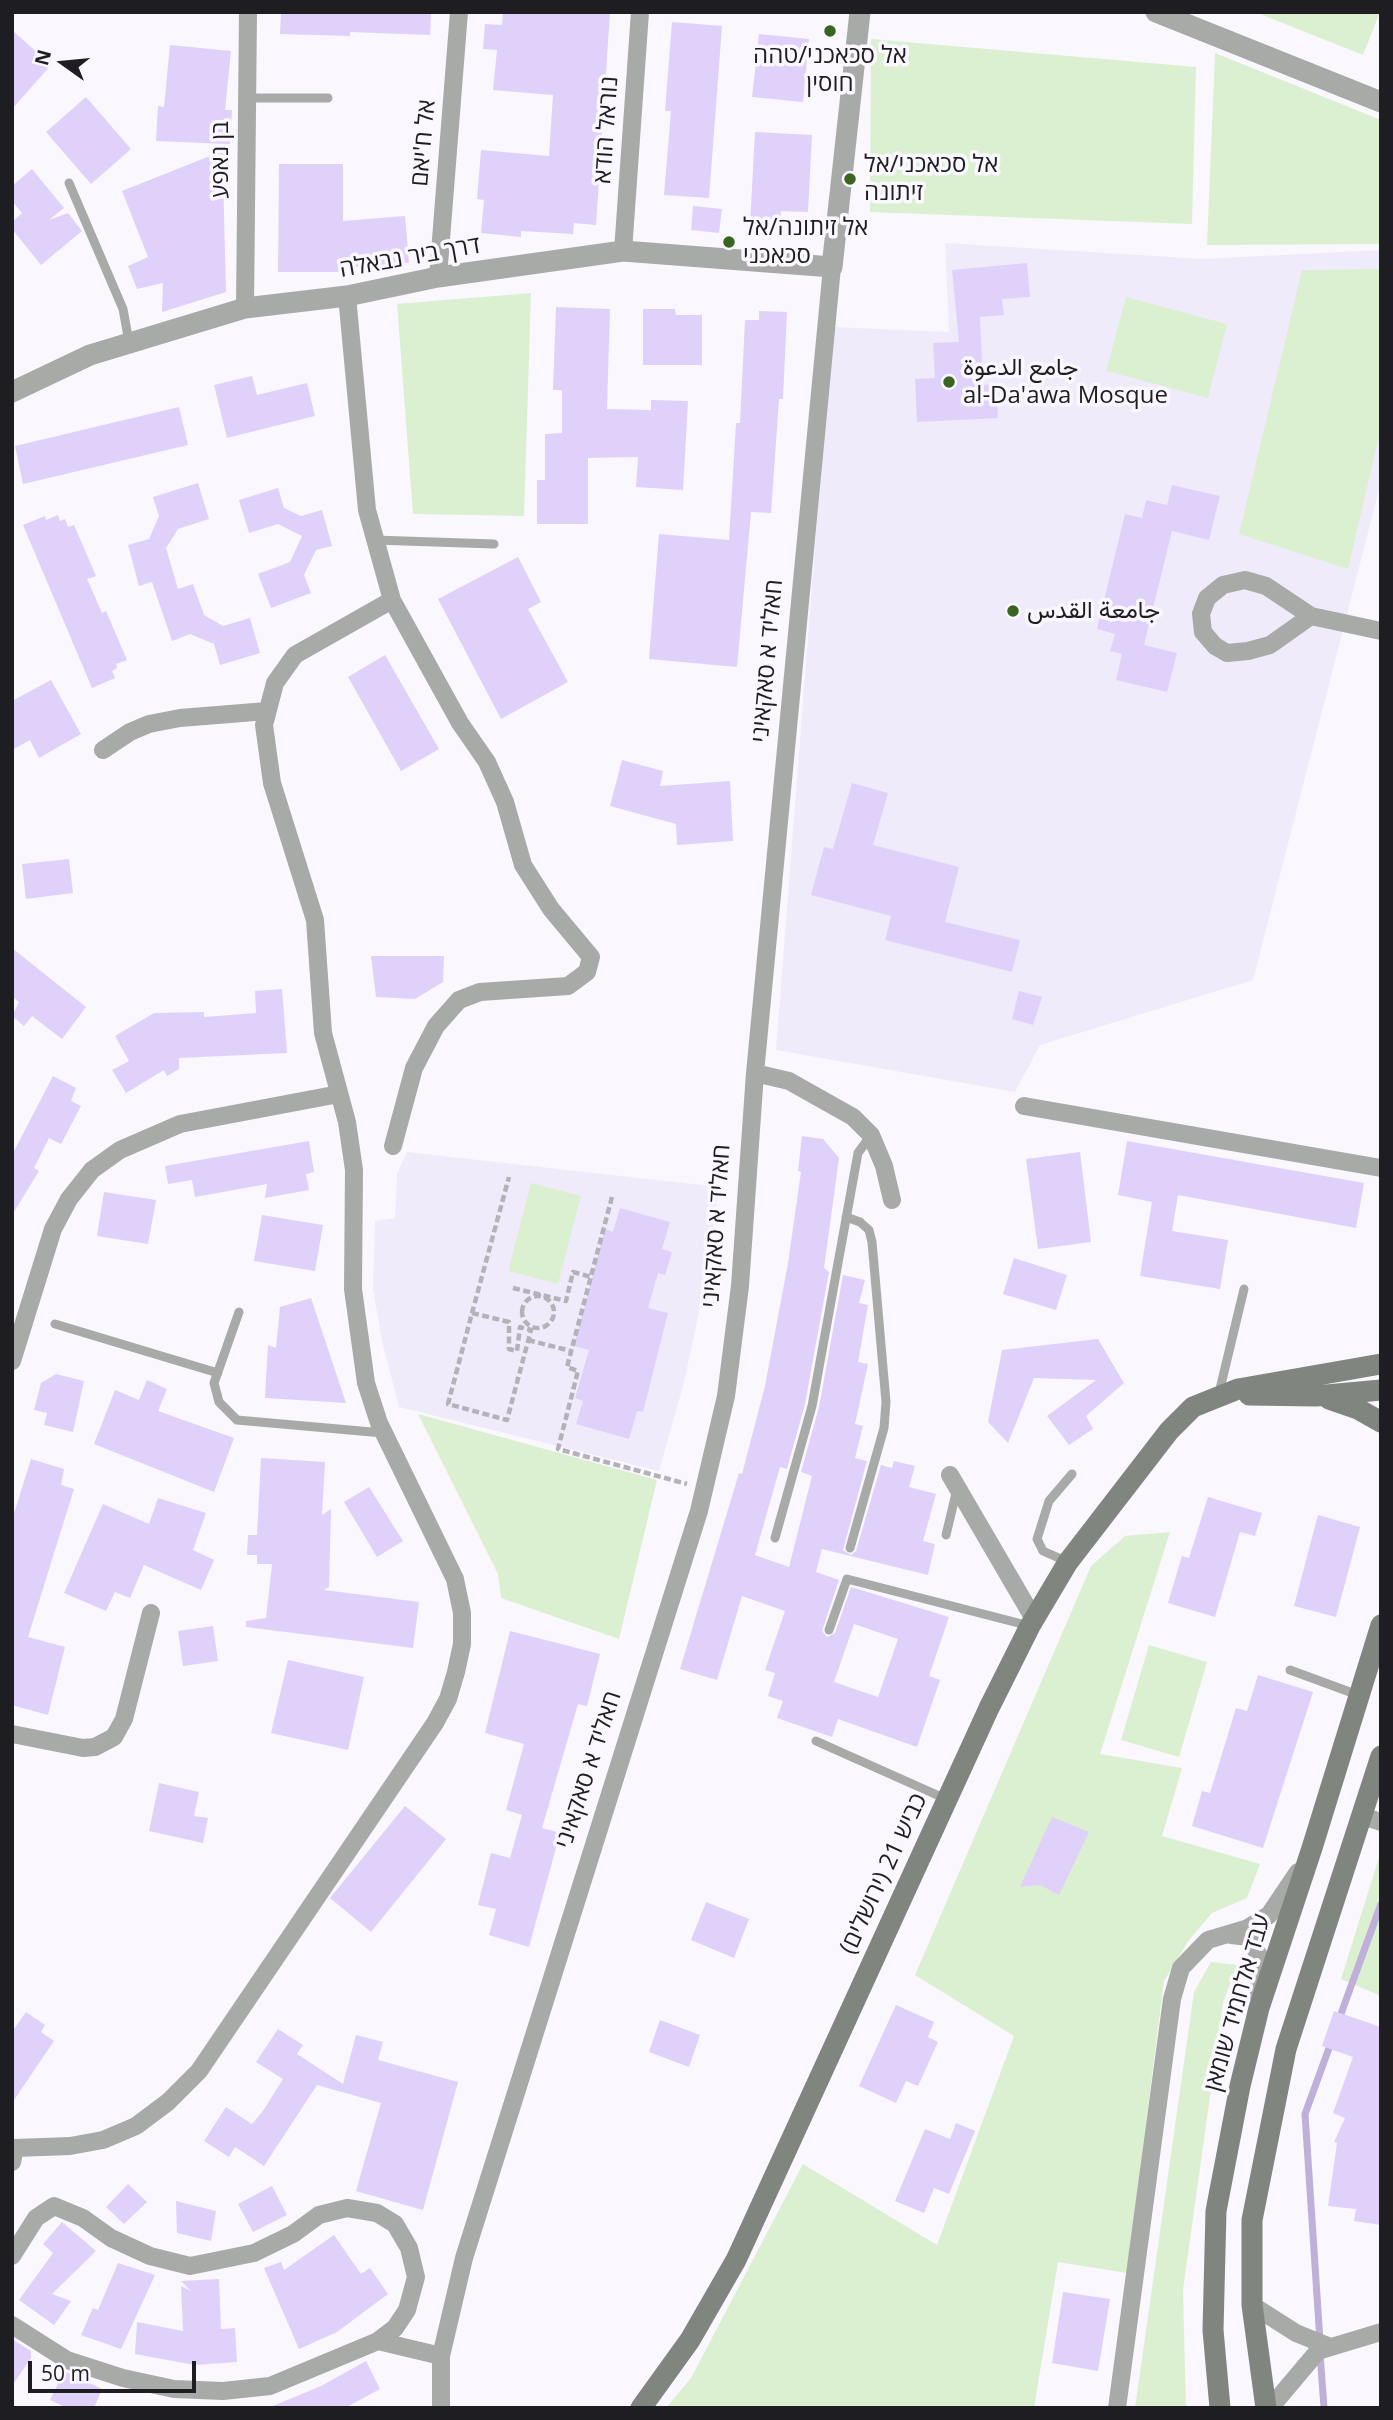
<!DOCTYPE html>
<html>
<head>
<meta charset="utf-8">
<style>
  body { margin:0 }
  #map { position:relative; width:1393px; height:2420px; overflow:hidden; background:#faf7ff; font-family:"Open Sans",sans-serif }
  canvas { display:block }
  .frame { position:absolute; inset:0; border:14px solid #1e1d21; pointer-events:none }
  .north { position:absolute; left:28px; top:28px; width:70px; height:70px; -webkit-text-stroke:5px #faf7ff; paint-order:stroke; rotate:285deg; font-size:19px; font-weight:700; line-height:28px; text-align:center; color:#1e1d21 }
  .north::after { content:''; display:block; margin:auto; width:24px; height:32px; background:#1e1d21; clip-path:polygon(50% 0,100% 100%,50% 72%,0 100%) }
  .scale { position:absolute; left:28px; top:2361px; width:168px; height:32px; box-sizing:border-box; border:4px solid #1e1d21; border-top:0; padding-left:9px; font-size:21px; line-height:24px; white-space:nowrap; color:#1e1d21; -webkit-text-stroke:5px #faf7ff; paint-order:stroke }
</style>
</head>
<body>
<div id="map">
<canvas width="1393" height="2420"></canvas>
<div class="frame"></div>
<div class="north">N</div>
<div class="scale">50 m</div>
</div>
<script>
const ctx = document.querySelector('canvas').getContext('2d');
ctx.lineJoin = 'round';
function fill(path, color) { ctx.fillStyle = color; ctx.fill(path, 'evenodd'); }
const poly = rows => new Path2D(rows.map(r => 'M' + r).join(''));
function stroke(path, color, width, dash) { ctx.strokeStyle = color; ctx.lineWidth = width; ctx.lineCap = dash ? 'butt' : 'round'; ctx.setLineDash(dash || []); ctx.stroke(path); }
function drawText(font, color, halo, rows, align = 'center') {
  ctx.font = font + ' "Open Sans",Vazirmatn,"Noto Sans Hebrew",sans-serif'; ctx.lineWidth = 7; ctx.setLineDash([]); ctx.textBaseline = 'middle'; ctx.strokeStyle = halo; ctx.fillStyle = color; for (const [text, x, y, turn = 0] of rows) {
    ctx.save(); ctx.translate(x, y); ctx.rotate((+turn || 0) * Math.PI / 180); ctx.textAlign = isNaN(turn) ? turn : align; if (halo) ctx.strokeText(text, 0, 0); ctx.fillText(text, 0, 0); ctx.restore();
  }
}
fill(poly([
  [945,243,1203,259,1381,250,1381,482,1253,980,1040,1045,1015,1092,776,1050,832,327,949,332],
  [407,1152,719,1187,702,1299,683,1386,659,1471,399,1407,382,1341,373,1289,375,1221,395,1218,397,1174]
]), '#f0ebfb');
fill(poly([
  [1255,12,1380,12,1363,55],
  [871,39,1196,67,1192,224,870,212],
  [1215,53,1381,120,1381,244,1207,245],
  [1381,269,1381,427,1348,569,1239,534,1302,270],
  [531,293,524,516,413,514,397,304],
  [1126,297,1227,324,1208,398,1106,371],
  [531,1183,581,1196,558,1284,508,1271],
  [418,1414,657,1480,619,1639,501,1598,498,1574],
  [1170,1532,1100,1754,1182,1768,1162,1836,1260,1864,1247,1898,1212,1913,1189,1940,1164,1981,1127,2273,1058,2262,1034,2408,666,2408,691,2378,803,2164,937,2245,1014,2036,915,1975,1091,1566,1125,1536],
  [1149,1645,1207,1662,1179,1757,1121,1740],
  [1381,1851,1381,1996,1341,1979],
  [1211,1962,1237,1965,1223,2003,1183,2290,1186,2408,1135,2408,1194,1992]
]), '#dbf0d1');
stroke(poly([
  [1338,2022,1381,1904],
  [1320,2341,1305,2114,1332,2040],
  [1320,2353,1324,2408]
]), '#beb0d9', 7);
fill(poly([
  [281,12,431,12,430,35,350,32,350,36,280,34],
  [503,12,610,12,596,225,574,223,573,234,521,231,521,237,481,233,484,200,477,199,481,150,549,156,553,95,493,90,497,50,483,49,485,24,502,25],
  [672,22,722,26,709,198,664,195,671,111,665,111],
  [12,30,51,65,12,109],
  [759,34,809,39,803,102,752,97],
  [170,45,231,51,225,110,232,110,230,144,156,141,158,106,164,107],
  [86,97,131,149,91,184,46,132],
  [755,132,812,135,808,212,781,211,780,226,750,225],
  [230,148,228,175,223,175,226,292,162,312,163,283,137,289,128,266,148,257,122,191],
  [279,164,343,164,343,221,405,216,409,263,343,268,343,272,278,272],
  [32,169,64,208,49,220,68,213,82,231,41,265,12,229,12,222,22,213,12,201,12,186],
  [693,206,722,209,719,233,691,230],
  [1027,263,1030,297,1002,299,1004,315,980,317,983,385,996,384,998,418,917,422,915,379,935,378,933,343,959,342,952,270],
  [556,307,610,309,607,409,651,410,651,400,688,401,683,490,636,487,638,457,588,458,588,524,537,524,537,480,545,480,545,434,562,433,562,390,553,390],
  [643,309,675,309,676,315,702,315,702,365,643,365],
  [759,311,787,312,783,399,779,399,771,513,751,512,737,667,649,659,659,534,729,540,736,423,740,423,745,320,759,320],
  [252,376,257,395,307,383,315,416,227,438,214,385],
  [179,407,188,445,23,484,15,446],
  [198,483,209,519,178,529,166,548,178,589,193,584,204,615,223,626,250,618,260,653,220,665,214,644,190,634,172,641,152,582,139,586,128,545,149,539,159,516,153,497],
  [1172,485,1220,496,1209,540,1172,531,1144,645,1177,653,1167,692,1116,680,1122,654,1110,651,1115,634,1097,629,1125,514,1142,518,1146,500,1167,505],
  [278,488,284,508,301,516,322,510,332,546,316,550,304,575,311,593,271,608,258,574,290,562,302,536,278,524,249,533,239,500],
  [58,515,60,521,65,519,68,527,74,525,96,576,87,579,102,613,106,611,127,660,116,664,117,668,112,671,115,678,92,688,23,525,45,516,46,520],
  [518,557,541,602,528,609,568,682,501,719,438,599],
  [385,655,439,749,401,771,348,677],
  [51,680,81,734,39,758,30,740,12,750,12,701],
  [622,760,663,771,660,786,730,781,733,841,677,845,676,824,610,806],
  [852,783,888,793,873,845,959,867,945,922,1020,940,1012,972,885,940,891,916,811,895,824,847,833,849],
  [69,859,73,893,26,899,22,864],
  [12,948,86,1007,62,1039,32,1016,24,1026,12,1016,19,1002,12,996],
  [371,956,444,956,443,982,415,999,376,997],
  [282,989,287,1053,179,1058,179,1069,167,1076,164,1070,126,1093,112,1070,129,1061,115,1036,154,1013,204,1012,204,1017,256,1013,255,991],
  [1019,991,1042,997,1033,1025,1012,1019],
  [53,1076,76,1088,71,1101,81,1106,61,1144,49,1138,34,1168,39,1171,12,1215,12,1155],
  [802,1136,823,1139,839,1158,824,1268,829,1272,805,1404,787,1469,780,1467,755,1555,789,1567,812,1476,801,1472,819,1407,843,1275,865,1280,859,1303,868,1305,858,1362,868,1364,855,1424,863,1426,855,1458,867,1461,843,1550,851,1555,856,1551,881,1465,892,1468,894,1461,915,1466,909,1487,936,1494,923,1541,935,1544,928,1575,822,1549,816,1572,839,1580,822,1631,827,1637,835,1633,851,1587,949,1617,929,1676,940,1680,917,1747,838,1719,832,1737,777,1718,783,1701,768,1696,775,1673,765,1670,785,1611,742,1596,717,1680,680,1669,739,1473,742,1474,765,1386,788,1263,801,1172,798,1171],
  [854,1624,898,1639,878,1697,834,1682],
  [309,1141,314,1172,306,1174,309,1190,265,1198,267,1184,195,1197,192,1180,168,1184,165,1166],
  [1127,1141,1364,1183,1356,1228,1178,1195,1172,1231,1228,1240,1220,1289,1140,1276,1152,1202,1118,1195],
  [1080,1152,1091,1242,1038,1249,1026,1159],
  [104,1192,156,1200,148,1244,97,1236],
  [620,1208,670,1222,662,1249,672,1252,665,1275,658,1273,648,1308,668,1313,643,1412,637,1411,629,1439,576,1424,583,1401,575,1398,589,1350,574,1346,605,1229,613,1232],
  [262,1215,323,1225,315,1271,254,1261],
  [1014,1258,1067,1275,1056,1310,1003,1294],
  [311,1298,346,1403,265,1398,268,1345,276,1348,280,1307],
  [1098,1339,1124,1383,1086,1416,1093,1429,1069,1445,1047,1416,1096,1380,1034,1378,1008,1443,988,1422,1002,1350],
  [56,1374,84,1381,73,1432,44,1425,47,1413,34,1410,41,1383],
  [147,1380,167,1389,158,1411,234,1438,214,1492,94,1444,115,1390,139,1400],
  [261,1458,325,1462,322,1515,331,1509,329,1587,324,1590,419,1602,413,1648,246,1627,246,1621,266,1618,272,1564,257,1564,257,1555,247,1555,248,1535,257,1535],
  [31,1459,64,1469,61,1485,74,1489,28,1637,65,1647,48,1715,12,1705,12,1520],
  [369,1487,403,1541,377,1557,344,1502],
  [1208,1497,1262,1513,1255,1536,1240,1532,1215,1617,1168,1603,1182,1556,1189,1558],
  [158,1498,206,1513,193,1550,214,1560,201,1590,144,1565,130,1598,115,1592,106,1611,64,1593,103,1504,149,1524],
  [1318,1515,1360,1527,1336,1617,1294,1606],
  [213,1626,218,1661,183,1666,178,1631],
  [510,1631,600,1654,587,1706,578,1704,542,1828,560,1833,529,1947,489,1935,496,1909,478,1905,491,1853,510,1858,522,1815,506,1810,524,1744,485,1733],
  [288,1660,364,1677,348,1750,271,1733],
  [1258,1675,1313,1692,1263,1848,1192,1826,1202,1791,1210,1793,1236,1708,1247,1711],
  [159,1783,199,1792,194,1816,208,1818,203,1843,149,1831],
  [405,1806,446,1839,371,1932,330,1898],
  [1052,1817,1089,1832,1059,1895,1040,1885,1020,1887],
  [706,1902,749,1919,734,1958,691,1940],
  [896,2005,934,2022,928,2037,938,2042,918,2086,906,2081,896,2103,859,2086],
  [1334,2011,1381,2027,1381,2225,1354,2221,1356,2209,1328,2206,1337,2143,1334,2142,1345,2118,1333,2113,1353,2057,1322,2046],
  [26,2012,45,2025,41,2032,54,2041,12,2103,12,2032],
  [660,2020,700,2035,689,2067,649,2052],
  [278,2029,303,2045,297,2054,343,2084,356,2035,383,2042,378,2060,458,2082,423,2210,356,2191,381,2103,317,2085,264,2166,235,2147,229,2157,204,2141,226,2107,252,2124,263,2111,283,2079,256,2062],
  [956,2123,975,2131,949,2194,934,2188,924,2213,895,2201,925,2129,950,2139],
  [128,2184,147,2202,124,2224,106,2207],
  [272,2186,287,2215,253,2232,238,2204],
  [176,2201,216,2211,211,2241,177,2233],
  [62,2222,96,2251,52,2294,71,2301,54,2325,19,2300,53,2253,43,2244],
  [334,2235,361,2274,370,2268,388,2294,337,2332,299,2349,264,2268,281,2262,284,2270],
  [118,2263,155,2275,121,2349,81,2335,93,2308,98,2310],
  [219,2279,221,2329,235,2328,237,2362,195,2365,135,2354,137,2322,183,2331,181,2286,191,2291,181,2281],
  [1063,2292,1110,2299,1098,2371,1052,2363],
  [12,2339,31,2351,31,2358,12,2386],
  [366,2361,380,2389,345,2408,268,2408,321,2386],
  [64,2371,102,2389,94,2408,67,2408,50,2400]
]), '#e0d1fb');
stroke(poly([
  [612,1197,567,1367,578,1371,558,1449,687,1484],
  [513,1288,566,1301,573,1272,591,1277],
  '522 1312a16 16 0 1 1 32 0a16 16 0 1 1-32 0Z',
  [472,1313,509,1322,509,1349,517,1351,520,1327,531,1330,507,1420,448,1404,472,1313,509,1177],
  [528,1340,571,1351]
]), '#b4b1b8', 4.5, [7, 3.5]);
stroke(poly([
  [246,98,328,98],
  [69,183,123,309,129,342],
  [374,540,494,544],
  [846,1217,860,1222,869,1230,872,1242,886,1402,884,1428,850,1548],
  [239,1312,214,1383,219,1402,237,1420,383,1433],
  [55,1324,218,1373],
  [1219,1393,1244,1289],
  [946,1535,957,1489],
  [775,1538,812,1406,858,1153,871,1135],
  [1068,1562,1043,1551,1037,1539,1049,1501,1072,1474],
  [829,1630,847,1579,1030,1626],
  [1290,1670,1358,1695],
  [816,1741,946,1799]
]), '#a8aaa7', 9);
stroke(poly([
  [623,251,640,12],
  [438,277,459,12],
  [347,296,367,510,392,600,460,723,487,762,505,802,523,865,551,909,591,957,587,972,568,986,480,992,459,1000,436,1026,414,1068,393,1146],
  [245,308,248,12],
  [1311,616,1270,645,1248,651,1227,653,1215,646,1203,632,1201,614,1207,598,1223,585,1245,580,1266,586,1311,616,1381,631],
  [103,750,130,732,149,724,180,718,267,711],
  [755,1073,789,1081,853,1117,871,1135,884,1166,892,1200],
  [1024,1106,1381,1168],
  [12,1361,53,1229,69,1199,92,1170,120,1150,180,1124,339,1094],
  [950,1475,1034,1619],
  [12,1734,83,1748,95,1747,114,1737,124,1719,151,1613],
  [1362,1816,1381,1822],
  [1231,1935,1249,1937,1259,1956,1259,1997],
  [12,2162,15,2148,70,2146,103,2140,136,2126,168,2102,199,2071,435,1723,448,1699,456,1672,462,1644,462,1613,455,1579,379,1423,366,1383,353,1289,354,1170,347,1122,323,1033,315,920,272,783,264,725,275,683,295,655,392,600],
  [12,2256,36,2218,54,2206,83,2218,111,2238,150,2256,190,2266,254,2253,293,2234,319,2215,347,2208,377,2213,395,2224,409,2248,416,2277,407,2310,395,2328,378,2341,270,2386,223,2391,174,2389,123,2378,67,2360,12,2325],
  [1252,2305,1296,2333,1328,2346],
  [378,2341,441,2356],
  [441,2408,441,2356,464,2258,699,1511,726,1396,740,1286,755,1073,832,267],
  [1117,2408,1172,1999,1181,1968,1208,1940,1248,1928,1269,1915,1298,1872],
  [1270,2408,1318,2351,1381,2332]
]), '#a8aaa7', 18);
stroke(poly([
  [1156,12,1381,102],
  [12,392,90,355,245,308,347,296,438,277,623,251,832,267,860,12]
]), '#a8aaa7', 21);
stroke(poly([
  [1249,1395,1316,1396,1381,1390],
  [1329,1399,1358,1409,1381,1422],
  [641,2408,690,2340,736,2260,989,1708,1030,1626,1068,1562,1169,1431,1193,1407,1238,1389,1381,1364],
  [1220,2408,1213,2330,1216,2211,1240,2086,1259,2008,1312,1848,1381,1625],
  [1266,2408,1252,2305,1252,2220,1286,2049,1381,1756]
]), '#81857f', 21);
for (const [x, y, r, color] of [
  [830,31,7,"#3a6421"],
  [850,179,7,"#3a6421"],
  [729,242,7,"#3a6421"],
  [949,382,7,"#3a6421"],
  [1013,611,7,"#3a6421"]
]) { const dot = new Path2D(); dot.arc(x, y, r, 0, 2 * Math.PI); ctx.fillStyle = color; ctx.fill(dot); stroke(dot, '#faf7ff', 2.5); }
drawText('24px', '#1e1d21', '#faf7ff', [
  ["אל סכאכני/טהה",830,56,"center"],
  ["חוסין",830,84,"center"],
  ["אל סכאכני/אל",864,165],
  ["זיתונה",864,193],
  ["אל זיתונה/אל",743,228],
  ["סכאכני",743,256],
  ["جامع الدعوة",963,368],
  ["al-Da'awa Mosque",963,396],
  ["جامعة القدس",1027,611]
], 'left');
drawText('24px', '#1e1d21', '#faf7ff', [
  ["נוראל הודא",607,130,-86],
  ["אל ח'יאם",424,143,-85],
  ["בן נאפע",221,160,-90],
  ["דרך ביר נבאלה",410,258,-10],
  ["חאליד א סאקאיני",768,661,-85],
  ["חאליד א סאקאיני",717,1226,-86],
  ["חאליד א סאקאיני",589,1770,-72],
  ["כביש 21 (ירושלים)",884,1874,-65],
  ["עבד אלחמיד שומאן",1238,2003,-74]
]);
</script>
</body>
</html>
